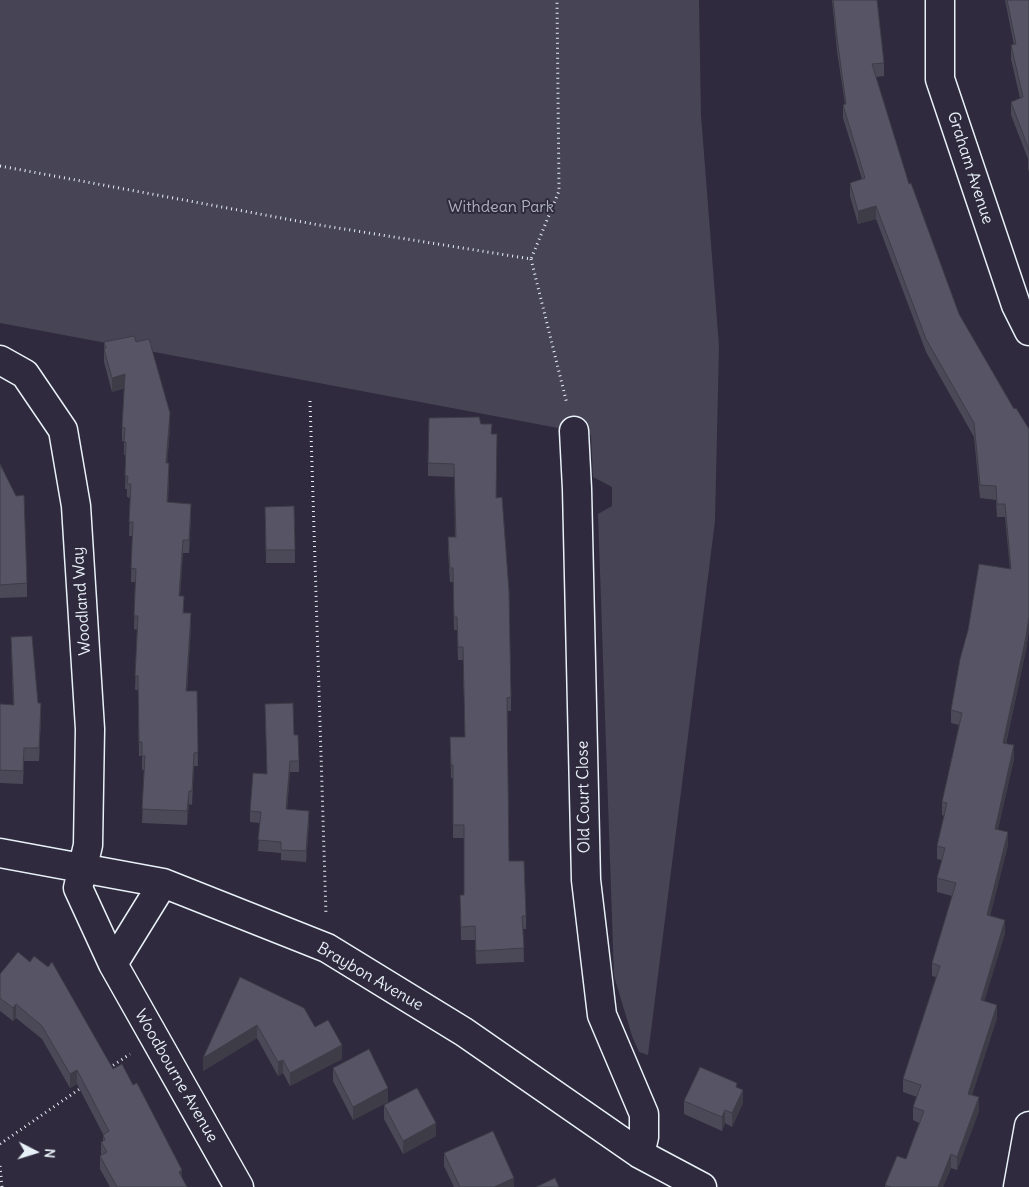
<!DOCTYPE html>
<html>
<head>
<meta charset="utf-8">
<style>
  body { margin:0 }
  #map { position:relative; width:1029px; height:1187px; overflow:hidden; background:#2f2a3d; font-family:Delius,sans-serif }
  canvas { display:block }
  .north { position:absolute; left:10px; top:1127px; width:50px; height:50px; -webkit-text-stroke:4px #2f2a3d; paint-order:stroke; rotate:95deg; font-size:14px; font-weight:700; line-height:20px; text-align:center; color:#e8f1f8 }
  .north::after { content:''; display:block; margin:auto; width:18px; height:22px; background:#e8f1f8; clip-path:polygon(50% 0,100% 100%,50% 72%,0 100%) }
</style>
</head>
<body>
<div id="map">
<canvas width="1029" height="1187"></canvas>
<div class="north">N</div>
</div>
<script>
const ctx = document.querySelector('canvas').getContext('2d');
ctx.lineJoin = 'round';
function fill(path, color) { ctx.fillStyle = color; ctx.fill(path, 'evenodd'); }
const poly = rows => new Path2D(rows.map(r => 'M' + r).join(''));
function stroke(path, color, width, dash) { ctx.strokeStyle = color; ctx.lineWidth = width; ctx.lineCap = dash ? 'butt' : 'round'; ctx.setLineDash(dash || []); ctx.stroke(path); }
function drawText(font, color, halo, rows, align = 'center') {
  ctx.font = font + ' Delius,sans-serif'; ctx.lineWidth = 4; ctx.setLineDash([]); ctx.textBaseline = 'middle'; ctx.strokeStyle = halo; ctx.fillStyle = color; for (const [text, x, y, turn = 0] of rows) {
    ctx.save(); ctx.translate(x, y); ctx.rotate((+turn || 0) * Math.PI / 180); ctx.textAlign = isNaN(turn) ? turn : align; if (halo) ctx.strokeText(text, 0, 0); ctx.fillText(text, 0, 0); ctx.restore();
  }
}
fill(poly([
  [0,0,699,0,701,115,719,346,715,521,648,1055,639,1052,632,1036,614,976,598,514,612,506,612,487,593,477,591,435,574,431,0,323]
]), '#464455');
const minor = poly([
  [940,0,940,79,1016,305,1029,331],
  [0,360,25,374,63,430,76,506,90,729,88,845,78,888,113,964,239,1187],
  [574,431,577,489,586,880,602,1015,644,1114,644,1137,640,1154],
  [0,853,163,883,327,948,464,1032,640,1154,702,1187],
  [113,964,163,883],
  [1018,1187,1029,1126]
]);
stroke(minor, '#e8f1f8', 31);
stroke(poly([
  [0,166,319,225,531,259,559,191,557,0],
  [531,259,567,404],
  [310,401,326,915],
  [109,1068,130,1054],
  [0,1144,81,1088],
  [0,1166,2,1187]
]), '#e8f1f8', 3, [1, 4]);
stroke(minor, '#2f2a3d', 28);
fill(poly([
  [832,0,877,0,884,63,884,76,876,77,909,184,959,314,1014,409,1029,429,1029,630,1026,650,1006,744,1014,759,998,829,1008,845,990,916,1005,933,984,1001,997,1018,972,1095,979,1111,957,1170,951,1168,943,1187,885,1187,885,1185,906,1159,919,1123,913,1120,913,1107,917,1097,903,1092,903,1079,936,977,932,976,932,963,952,896,937,892,937,878,942,860,937,859,937,846,944,816,942,815,942,802,959,725,951,723,951,710,1010,569,1005,517,997,517,996,500,980,498,974,437,926,352,876,219,858,224,850,196,850,183,862,179,843,118,843,105,845,104,837,51],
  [1005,0,1029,0,1029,172,1028,169,1028,159,1011,115,1011,102,1020,98,1011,59,1011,45,1014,45],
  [104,342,136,342,170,427,167,463,169,477,168,503,191,517,189,553,183,553,180,596,184,613,191,626,187,691,197,691,198,766,194,766,192,805,189,804,187,825,142,823,144,770,142,770,142,756,139,756,138,690,135,690,137,630,134,629,135,582,131,582,132,536,129,536,130,498,127,497,127,489,125,489,126,455,124,455,124,441,122,441,122,427,125,388,112,392,104,362],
  [481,424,492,434,511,697,511,711,507,711,509,861,526,916,526,929,523,929,524,962,476,964,475,940,461,940,460,895,464,895,464,838,453,838,453,778,451,778,450,737,465,737,463,660,458,660,457,630,454,630,453,582,450,582,448,551,448,537,455,537,454,477,428,476,428,463],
  [0,464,27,583,27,597,0,598],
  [294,506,295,563,266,563,265,507],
  [11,637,38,703,41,716,39,761,24,761,23,784,0,783,0,704,13,705],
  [294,735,299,761,299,772,290,772,287,809,309,822,306,862,281,860,281,853,258,851,260,823,250,822,250,811,267,774],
  [0,974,113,1069,182,1179,187,1187,110,1187,100,1169,100,1156,101,1155,101,1142,103,1142,103,1134,77,1084,70,1088,42,1039,16,1018,13,1021,0,1011],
  [240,977,315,1027,342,1059,290,1086,283,1073,278,1076,257,1038,203,1071],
  [333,1068,388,1102,353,1120,333,1081],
  [737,1088,743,1103,732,1127,725,1123,722,1131,684,1114,684,1101],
  [384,1105,436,1136,403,1154,384,1119],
  [444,1153,514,1187,454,1187,444,1166]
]), '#4b4957');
fill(poly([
  [876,206,876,219,858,224,858,211],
  [125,374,125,387,112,392,112,378],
  [170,413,170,427,166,476,166,463],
  [169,463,169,477,167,516,167,502],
  [191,504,191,517,189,553,189,540],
  [183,540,183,553,179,609,179,596],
  [191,613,191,626,186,704,186,691],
  [1029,617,1029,630,1026,650,1003,756,1003,743],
  [41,703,41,716,39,761,39,748],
  [1014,745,1014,759,995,842,995,829],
  [290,761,290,772,286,820,286,809],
  [189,791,189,804,187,825,187,811],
  [309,811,309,822,306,862,306,851],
  [1008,832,1008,845,987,928,987,915],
  [1005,920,1005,933,981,1013,981,1000],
  [16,1004,16,1018,13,1021,13,1008],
  [997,1005,997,1018,968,1107,968,1094],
  [257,1025,257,1038,203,1071,203,1058],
  [342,1045,342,1059,290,1086,290,1073],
  [283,1060,283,1073,278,1076,278,1062],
  [77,1070,77,1084,70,1088,70,1074],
  [388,1088,388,1102,353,1120,353,1107],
  [743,1090,743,1103,732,1127,732,1113],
  [979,1097,979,1111,957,1170,957,1157],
  [725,1110,725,1123,722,1131,722,1117],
  [436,1123,436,1136,403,1154,403,1141],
  [951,1154,951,1168,943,1187,938,1187],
  [182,1170,182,1184,179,1172],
  [514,1178,514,1187,494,1187]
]), '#3d3c47');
const building = poly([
  [833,0,877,0,884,63,872,64,909,184,911,183,959,314,1014,409,1016,408,1029,429,1029,617,1026,637,1003,743,1014,745,995,829,1008,832,987,915,1005,920,981,1000,997,1005,968,1094,979,1097,957,1157,951,1154,938,1187,891,1187,885,1185,897,1156,906,1159,924,1111,913,1107,921,1085,903,1079,940,966,932,963,956,883,937,878,945,848,937,846,947,803,942,802,962,713,951,710,960,659,968,630,979,564,1011,569,1005,504,997,504,996,486,980,485,974,423,926,339,876,206,858,211,850,183,865,178,843,105,846,104,837,38,833,0],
  [1007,0,1029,0,1029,150,1011,102,1023,97,1011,45,1016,44,1007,0],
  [134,336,136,342,149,339,170,413,166,463,169,463,167,502,191,504,189,540,183,540,179,596,184,596,183,613,191,613,186,691,197,691,198,752,194,753,192,791,189,791,187,811,142,809,145,756,142,756,142,742,139,742,138,676,135,676,138,616,134,616,136,569,131,568,133,522,129,522,131,484,127,484,128,476,125,476,126,442,124,442,125,428,122,427,125,374,112,378,104,349,106,348,104,342,134,336],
  [479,417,481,424,492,424,491,434,497,434,496,498,502,497,509,591,511,697,507,698,509,861,524,861,526,916,522,916,524,948,476,951,475,926,461,927,460,895,464,895,464,825,453,825,453,765,451,765,450,737,465,737,463,647,458,647,457,617,454,617,453,568,450,568,448,537,456,537,454,464,428,463,429,418,479,417],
  [0,464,16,496,24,495,27,583,0,585,0,464],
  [294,506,295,550,266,550,265,507,294,506],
  [32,636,38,703,41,703,39,748,24,748,23,771,0,770,0,704,14,705,11,637,32,636],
  [293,703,294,735,298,735,299,761,290,761,286,809,309,811,306,851,281,850,281,842,258,840,261,812,250,811,253,773,267,774,265,704,293,703],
  [18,952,30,962,34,956,48,967,52,962,113,1069,122,1064,133,1085,137,1083,182,1170,179,1172,187,1187,117,1187,100,1156,107,1152,101,1142,105,1140,103,1135,109,1131,77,1070,70,1074,42,1026,16,1004,13,1008,0,998,0,974,18,952],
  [240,977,304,1008,315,1027,328,1020,342,1045,290,1073,283,1060,278,1062,257,1025,203,1058,240,977],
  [369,1049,388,1088,353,1107,333,1068,369,1049],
  [700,1067,737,1083,736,1087,743,1090,732,1113,725,1110,722,1117,684,1101,700,1067],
  [417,1088,436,1123,403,1141,384,1105,417,1088],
  [493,1131,514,1178,494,1187,460,1187,444,1153,493,1131],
  [555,1178,559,1187,536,1187,555,1178]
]);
fill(building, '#575565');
stroke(building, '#3d3c47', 1);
drawText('16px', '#e8f1f8', '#2f2a3d', [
  ["Graham Avenue",970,168,72],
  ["Woodland Way",82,601,-94],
  ["Old Court Close",584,797,-91],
  ["Braybon Avenue",370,977,30],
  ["Woodbourne Avenue",176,1076,60]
]);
drawText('16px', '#afb4bf', '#2f2a3d', [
  ["Withdean Park",501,207]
]);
</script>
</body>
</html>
